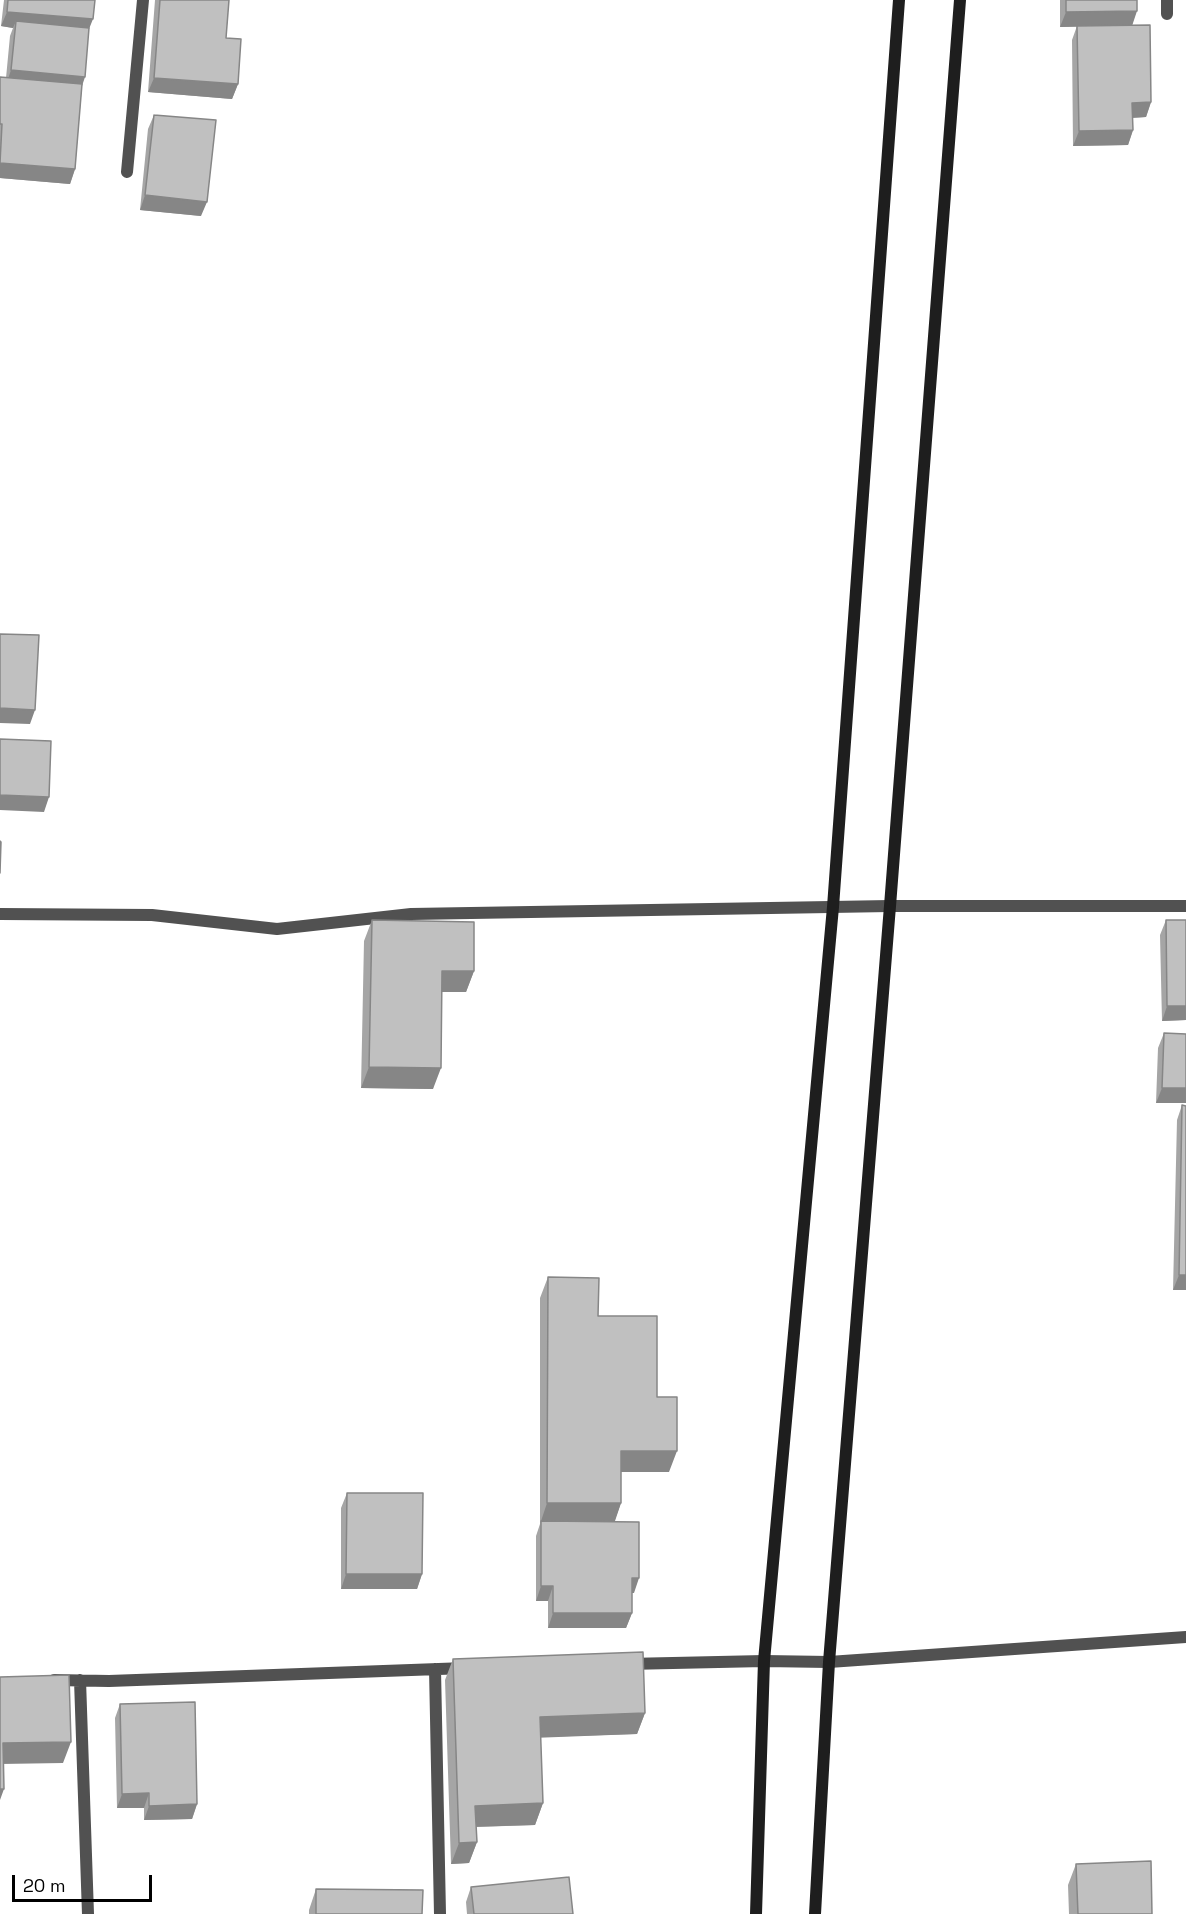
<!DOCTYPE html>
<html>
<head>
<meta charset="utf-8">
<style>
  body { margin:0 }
  #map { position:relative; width:1186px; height:1914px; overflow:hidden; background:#fff; font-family:"Space Grotesk",sans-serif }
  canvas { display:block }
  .scale { position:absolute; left:12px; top:1875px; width:140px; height:27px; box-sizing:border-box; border:3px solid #000; border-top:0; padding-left:8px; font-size:18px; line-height:21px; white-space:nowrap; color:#000; -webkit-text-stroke:4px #fff; paint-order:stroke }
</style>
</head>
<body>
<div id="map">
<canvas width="1186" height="1914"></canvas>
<div class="scale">20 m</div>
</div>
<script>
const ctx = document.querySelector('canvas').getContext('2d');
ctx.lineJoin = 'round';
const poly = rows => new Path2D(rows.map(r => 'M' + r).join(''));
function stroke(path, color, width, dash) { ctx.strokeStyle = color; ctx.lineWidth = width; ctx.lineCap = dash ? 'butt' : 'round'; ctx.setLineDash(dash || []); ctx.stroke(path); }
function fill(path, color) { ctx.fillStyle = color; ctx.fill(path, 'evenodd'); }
stroke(poly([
  [1167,0,1167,14],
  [127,172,143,0],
  [0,914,152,915,277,929,411,914,890,906,1186,906],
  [627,1664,764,1661,829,1662,1186,1637],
  [435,1669,440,1914],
  [54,1680,109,1681,466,1668],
  [80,1680,88,1914]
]), '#515151', 12);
stroke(poly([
  [756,1914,764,1661,833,907,899,0],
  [815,1914,829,1662,890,906,960,0]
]), '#1e1e1e', 12);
fill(poly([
  [4,0,95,0,89,29,82,86,75,169,70,184,0,178,0,77,6,78,10,36,13,28,1,26],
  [155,0,229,0,226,38,238,84,232,99,148,92],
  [1060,0,1137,0,1132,25,1151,102,1146,117,1133,118,1133,130,1128,145,1073,146,1072,40,1077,26,1060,27],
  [154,115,201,216,140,210,148,129],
  [372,920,474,971,466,992,442,992,433,1089,361,1088,364,941],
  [1166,920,1186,1020,1162,1021,1160,935],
  [1164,1033,1186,1034,1186,1103,1156,1103,1158,1048],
  [1182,1105,1186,1290,1173,1290,1177,1120],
  [548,1277,598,1316,657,1397,669,1472,621,1472,621,1503,614,1522,634,1593,632,1593,632,1613,626,1628,548,1628,548,1601,536,1601,536,1536,540,1524,540,1298],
  [347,1493,422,1574,417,1589,341,1589,341,1508],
  [453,1659,645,1713,637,1734,540,1737,543,1803,535,1825,476,1827,477,1842,469,1863,451,1864,445,1680],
  [120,1704,197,1804,192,1819,144,1820,144,1808,117,1808,115,1718],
  [1076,1864,1152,1914,1069,1914,1068,1885],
  [471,1887,573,1914,467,1914,466,1902],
  [316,1889,422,1914,309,1914,309,1910]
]), '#a5a5a5');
fill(poly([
  [1137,11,1132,26,1060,27,1066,12],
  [7,12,93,19,87,34,16,21,13,28,1,26],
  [11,70,85,77,80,92,6,85],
  [154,78,238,84,232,99,148,92],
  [1151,102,1146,117,1127,118,1132,103],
  [1133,130,1128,145,1073,146,1079,131],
  [0,163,75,169,70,184,0,178],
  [145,195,207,202,201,216,140,210],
  [0,708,35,710,30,724,0,723],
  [0,795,49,797,44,812,0,810],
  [442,971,474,971,466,992,435,992],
  [1167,1006,1186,1006,1186,1020,1162,1021],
  [369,1067,441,1068,433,1089,361,1088],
  [1162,1088,1186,1088,1186,1103,1156,1103],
  [1179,1275,1186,1275,1186,1290,1173,1290],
  [621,1451,677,1451,669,1472,614,1472],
  [547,1503,621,1503,614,1524,541,1521,540,1524],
  [346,1574,422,1574,417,1589,341,1589],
  [632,1578,639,1578,634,1593,626,1593],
  [541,1586,553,1586,548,1601,536,1601],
  [553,1613,632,1613,626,1628,548,1628],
  [645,1713,637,1734,532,1738,540,1717],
  [71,1742,63,1763,0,1764,3,1743],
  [0,1789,4,1789,0,1800],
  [149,1793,144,1808,117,1808,122,1794],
  [543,1803,535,1825,468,1827,475,1806],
  [197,1804,192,1819,144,1820,149,1806],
  [477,1842,469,1863,451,1864,459,1843]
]), '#868686');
const building = poly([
  [8,0,95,0,93,19,7,12,8,0],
  [160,0,229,0,226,38,241,39,238,84,154,78,160,0],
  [1066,0,1137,0,1137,11,1066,12,1066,0],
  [16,21,89,28,85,77,11,70,16,21],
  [1150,25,1151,102,1132,103,1133,130,1079,131,1077,26,1150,25],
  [0,77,82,84,75,169,0,163,2,124,0,124,0,77],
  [154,115,216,120,207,202,145,195,154,115],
  [0,634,39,635,35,710,0,708,0,634],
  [0,739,51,741,49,797,0,795,0,739],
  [0,841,1,842,0,873,0,841],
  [372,920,474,922,474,971,442,971,441,1068,369,1067,372,920],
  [1166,920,1186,920,1186,1006,1167,1006,1166,920],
  [1164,1033,1186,1034,1186,1088,1162,1088,1164,1033],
  [1182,1105,1186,1106,1186,1275,1179,1275,1182,1105],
  [548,1277,599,1278,598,1316,657,1316,657,1397,677,1397,677,1451,621,1451,621,1503,547,1503,548,1277],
  [347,1493,423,1493,422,1574,346,1574,347,1493],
  [541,1521,639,1522,639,1578,632,1578,632,1613,553,1613,553,1586,541,1586,541,1521],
  [643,1652,645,1713,540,1717,543,1803,475,1806,477,1842,459,1843,453,1659,643,1652],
  [69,1675,71,1742,3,1743,4,1789,0,1789,0,1677,69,1675],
  [195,1702,197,1804,149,1806,149,1793,122,1794,120,1704,195,1702],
  [1151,1861,1152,1914,1078,1914,1076,1864,1151,1861],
  [569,1877,573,1914,474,1914,471,1887,569,1877],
  [316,1889,423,1890,422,1914,316,1914,316,1889]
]);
fill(building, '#c0c0c0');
stroke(building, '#868686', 1.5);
</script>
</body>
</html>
